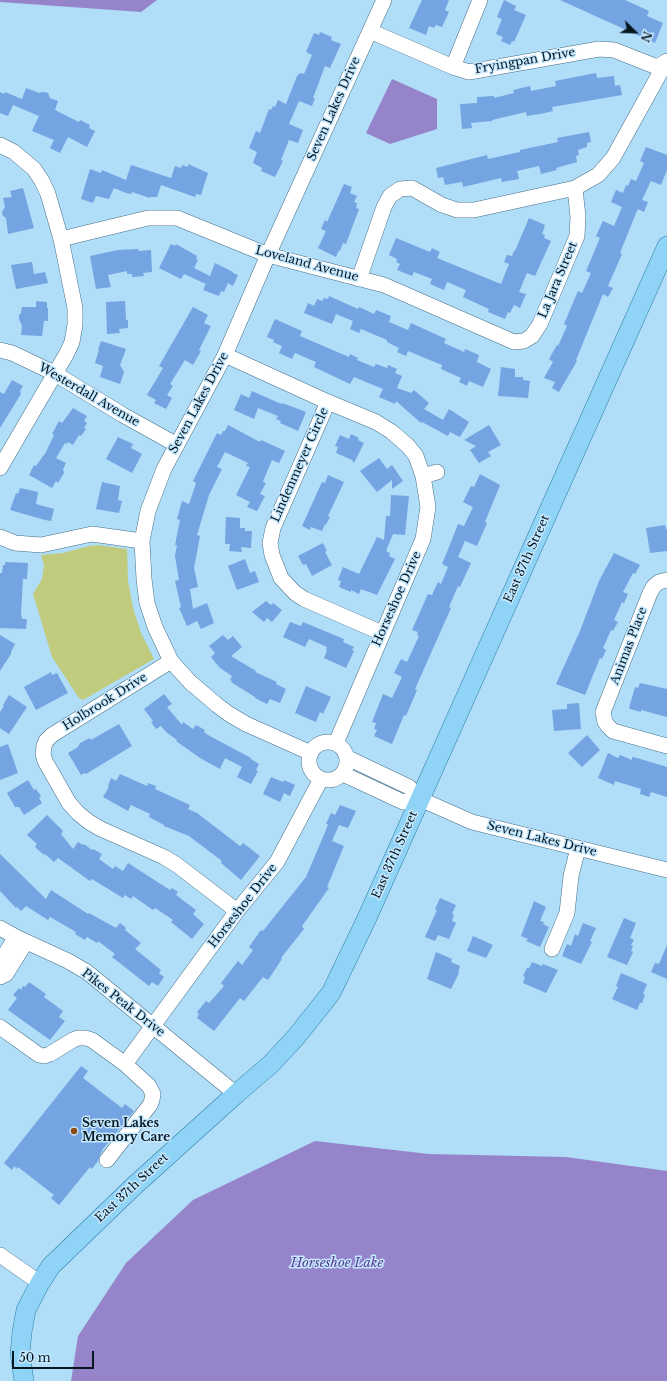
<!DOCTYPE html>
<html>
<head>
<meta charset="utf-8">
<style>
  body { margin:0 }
  #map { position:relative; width:667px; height:1381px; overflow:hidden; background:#b0ddf8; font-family:"Libre Baskerville",serif }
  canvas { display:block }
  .north { position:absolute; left:615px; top:12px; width:40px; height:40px; -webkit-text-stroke:3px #c5e8ff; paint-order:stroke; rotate:113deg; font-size:11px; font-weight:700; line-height:16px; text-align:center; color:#061720 }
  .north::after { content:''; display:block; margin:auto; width:14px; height:18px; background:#061720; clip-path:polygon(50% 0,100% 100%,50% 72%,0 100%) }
  .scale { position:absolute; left:12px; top:1351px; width:82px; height:18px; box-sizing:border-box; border:2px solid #061720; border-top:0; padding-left:5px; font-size:12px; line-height:14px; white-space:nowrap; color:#061720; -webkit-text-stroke:3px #c5e8ff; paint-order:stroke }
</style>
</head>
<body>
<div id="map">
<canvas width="667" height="1381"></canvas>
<div class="north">N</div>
<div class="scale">50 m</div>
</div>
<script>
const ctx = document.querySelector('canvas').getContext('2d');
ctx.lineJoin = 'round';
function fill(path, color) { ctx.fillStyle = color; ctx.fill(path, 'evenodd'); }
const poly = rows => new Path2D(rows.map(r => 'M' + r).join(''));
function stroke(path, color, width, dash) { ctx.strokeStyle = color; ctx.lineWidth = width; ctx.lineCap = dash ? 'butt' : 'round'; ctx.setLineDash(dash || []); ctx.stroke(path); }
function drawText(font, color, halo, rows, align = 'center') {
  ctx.font = font + ' "Libre Baskerville",serif'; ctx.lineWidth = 3; ctx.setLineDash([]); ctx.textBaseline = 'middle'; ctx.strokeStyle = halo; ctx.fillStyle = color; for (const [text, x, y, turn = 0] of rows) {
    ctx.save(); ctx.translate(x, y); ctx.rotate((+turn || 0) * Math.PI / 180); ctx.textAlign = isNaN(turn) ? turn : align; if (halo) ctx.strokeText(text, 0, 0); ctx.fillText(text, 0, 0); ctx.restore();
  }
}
fill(poly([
  [98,545,127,549,128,581,133,608,141,633,154,659,83,700,79,698,52,657,33,594,42,579,44,565,41,555,63,553,89,546]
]), '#c1cb7e');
fill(poly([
  [0,0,157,0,141,12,0,2],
  [392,79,437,99,437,129,390,144,366,133],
  [315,1141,429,1154,566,1157,667,1171,667,1381,71,1381,78,1336,126,1263,193,1200]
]), '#9684cb');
fill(poly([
  [422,0,449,0,445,10,449,12,442,27,436,25,434,28,429,26,426,35,409,28],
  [504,0,516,6,514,10,526,15,514,42,512,41,510,45,501,41,503,37,496,34,502,19,497,17],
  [560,0,625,0,649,11,647,16,663,23,655,43],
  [320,32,332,37,331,40,341,44,330,68,325,66,313,98,315,98,312,106,299,101,289,124,303,130,298,143,289,140,281,160,283,161,275,177,261,171,262,168,253,163,257,152,249,148,256,131,260,133,269,109,271,110,273,106,275,107,278,100,286,104,297,76,300,73,304,74,312,55,306,52,314,33,319,35],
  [596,73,597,78,614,76,615,86,620,85,622,95,552,107,553,111,545,113,527,116,526,112,492,120,492,121,471,123,472,128,462,129,460,104,477,103,477,97,494,96,494,98,514,93,513,90,530,86,531,91,556,86,555,81],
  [26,88,39,93,43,92,48,93,50,98,58,101,55,110,79,122,80,120,90,125,89,128,95,131,87,147,68,137,60,153,50,148,54,140,32,131,39,116,13,105,8,116,0,113,0,92,4,94,5,92,22,99],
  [589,132,591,142,587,143,587,147,578,150,579,155,576,156,577,162,556,168,557,170,541,174,539,166,517,171,519,179,502,182,501,178,463,187,462,182,445,185,443,177,438,178,436,168,487,155,488,159,520,152,520,150,558,142,557,138],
  [646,147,667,155,667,170,661,185,651,181,642,200,648,202,644,212,638,209,636,213,620,253,622,254,608,286,613,288,608,297,603,294,576,360,577,361,559,392,552,388,555,382,544,378,553,362,549,359,557,345,558,346,567,326,564,324,578,291,582,293,591,273,586,271,600,238,596,236,603,221,614,226,622,207,611,202,616,190,623,193,626,185,628,186,631,179,636,181,644,163,640,161],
  [188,164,208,173,201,195,196,194,195,197,161,185,157,197,150,197,150,198,132,192,131,194,126,193,114,188,109,199,96,196,93,203,81,199,90,169,101,173,102,170,126,180,131,165,171,178,175,166,181,168,182,165,188,167],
  [344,184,352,187,350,193,357,196,354,202,357,203,356,208,359,209,346,244,343,243,340,251,339,250,336,257,318,248,326,231,321,229,325,220,327,222],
  [23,188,34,228,8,234,6,218,3,216,2,212,5,207,3,198,12,197,10,191],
  [529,218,545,225,542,234,545,235,544,238,551,241,535,276,527,273,519,292,526,294,520,308,514,305,510,313,508,312,505,319,488,312,489,309,463,297,466,290,447,282,444,290,430,284,432,279,414,272,412,276,397,270,400,264,396,262,397,259,389,255,396,238,430,252,432,248,440,252,437,258,501,284,509,264,504,262,507,255,512,256,514,251,515,251],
  [171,244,175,246,176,244,197,256,196,259,198,260,194,268,210,276,215,263,233,272,233,273,238,275,233,286,228,283,224,292,221,291,219,296,203,290,206,284,184,274,181,279,159,268],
  [138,249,139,251,151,250,152,272,143,273,144,276,132,277,132,274,127,274,127,271,108,275,111,287,96,289,90,256,118,250],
  [32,262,34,274,45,272,48,283,16,289,11,265],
  [329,296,358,309,359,307,374,314,376,310,391,316,389,322,408,330,411,323,446,339,444,343,464,352,465,349,479,355,477,362,491,369,483,387,469,381,467,386,459,382,461,378,441,369,442,365,408,351,406,356,397,352,399,348,387,342,387,340,361,329,359,333,350,329,353,321,336,314,332,324,304,313,308,303,314,306,317,299,322,301,324,298,328,299],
  [36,301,47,302,47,308,48,308,48,321,44,321,42,336,21,335,22,326,19,319,19,315,21,313,22,307,36,307],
  [125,301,126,320,128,320,128,328,119,329,120,333,107,334,106,302],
  [193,307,208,315,204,323,211,326,199,350,201,351,193,365,185,360,170,384,173,386,167,395,172,398,166,409,154,403,156,400,147,395,163,368,159,366],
  [275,319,302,331,300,336,349,357,350,354,358,358,357,360,374,367,376,364,387,368,388,365,397,369,395,373,402,376,397,388,411,393,414,390,429,403,424,409,443,420,449,409,469,422,460,437,450,432,448,436,422,422,421,423,396,401,395,404,379,397,383,389,354,377,350,384,314,367,316,362,295,353,292,359,279,353,282,346,273,342,274,340,267,337],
  [101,341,126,349,120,365,124,372,120,384,100,377,103,366,95,363,99,350,98,350],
  [501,367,515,369,515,377,523,377,523,380,530,381,528,398,498,396],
  [12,380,23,386,20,391,21,394,0,428,0,392,4,394],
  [252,391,281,404,282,403,293,407,306,412,298,431,280,423,281,421,276,419,278,416,258,408,254,419,234,410,241,394,249,398],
  [73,408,87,416,84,421,87,423,84,428,86,429,81,436,79,435,73,445,68,442,67,444,65,443,56,458,66,463,63,469,64,473,58,483,56,481,52,488,29,475,34,465,36,466,46,452,54,435,52,434,59,421,62,423],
  [228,425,260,442,261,440,285,451,279,463,272,460,264,479,263,482,266,483,260,494,265,496,257,511,247,507,250,502,236,495,250,467,246,466,248,463,225,452,217,467,222,469,209,495,197,535,200,536,194,568,198,587,190,589,193,609,207,603,214,623,201,629,197,621,187,626,179,608,181,607,175,581,179,580,175,556,177,545,175,545,180,520,177,519,182,501,189,504,196,483,193,481,217,433,221,435,223,431,225,431],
  [489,425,501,445,488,452,491,456,479,463,470,450,476,446,464,440],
  [351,434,359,438,358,440,364,443,354,463,352,460,336,453,338,447,335,446,340,435,349,439],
  [118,437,133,444,131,448,142,454,132,473,106,459],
  [379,458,387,469,392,465,403,481,392,489,392,480,377,492,360,471],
  [480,474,500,485,485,522,487,523,477,546,465,541,458,557,471,563,460,587,458,586,449,607,451,608,415,689,417,690,406,716,404,715,392,744,374,736,377,730,374,729,376,723,372,722,383,694,392,698,402,677,394,673,401,659,407,662,419,636,417,635,418,632,412,630,428,594,432,595,438,582,441,584,448,567,442,564,451,542,458,524,464,526,473,507,463,502,471,486,474,487],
  [328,475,344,482,328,516,330,517,326,525,325,524,322,531,311,527,310,530,302,526,322,482,325,483],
  [102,482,120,486,118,500,122,501,119,513,96,509],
  [20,488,38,492,36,504,54,509,51,521,45,520,10,510,16,493,18,494],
  [391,495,409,496,405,535,393,534,386,551,390,553,389,556,395,559,377,595,361,589,359,594,351,590,351,592,339,587,341,581,338,580,343,567,359,574,377,537,384,540,386,516,390,516],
  [226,517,240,518,240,528,245,528,245,531,252,531,251,548,241,547,242,552,229,551,230,544,225,544],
  [665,525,666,529,667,529,667,551,650,553,646,528],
  [323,543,327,551,325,552,332,565,312,576,306,564,303,565,298,556],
  [614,553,640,565,635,574,633,573,623,592,628,594,624,603,622,602,614,620,618,622,613,631,611,630,603,648,606,650,602,659,600,658,585,695,556,684,580,631,599,581],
  [245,559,250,573,255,571,259,582,237,590,228,566],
  [5,562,28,563,27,579,23,579,21,613,22,619,27,619,26,629,0,628,0,573,2,573,3,565,5,565],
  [266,601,271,605,273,603,282,610,272,622,267,618,264,622,252,612],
  [290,622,301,626,303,622,344,639,343,642,354,647,352,650,354,651,346,668,324,658,327,651,326,650,327,647,309,639,305,647,283,637],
  [0,635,15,644,11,652,11,654,0,671],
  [223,635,228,640,233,636,242,647,231,656,256,671,255,672,277,682,276,684,286,689,280,703,270,699,267,704,255,698,255,697,231,682,232,681,230,680,232,676,220,668,211,657,215,653,209,646],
  [51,672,52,675,57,673,68,693,36,710,24,687],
  [640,683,667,689,667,717,641,710,641,712,630,709,629,708,635,687,638,688],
  [306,686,331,697,323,714,320,712,316,722,295,713],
  [164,694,172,704,167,707,182,725,183,722,193,729,196,725,205,730,204,732,208,735,251,758,251,759,259,764,256,770,258,771,251,784,237,777,242,767,225,758,220,769,200,758,176,741,177,740,166,732,161,726,156,729,151,722,153,721,144,709],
  [9,695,27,707,9,734,0,728,0,712,4,706,3,705],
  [579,703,581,729,554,731,552,710,567,709,567,704],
  [119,724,132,746,86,774,84,773,81,775,68,753,78,747,80,743,90,738,91,740],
  [587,735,600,750,582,767,568,753],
  [8,744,18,773,0,780,0,747],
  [608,753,618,758,620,755,632,760,632,757,637,758,667,767,667,797,651,792,649,797,640,794,641,789,615,781,614,785,598,778],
  [120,774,147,786,148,783,156,786,155,789,190,805,188,809,197,813,240,846,243,843,260,856,241,880,221,863,222,861,189,836,164,826,164,825,149,817,150,814,131,805,128,811,103,797,109,787,108,786,111,778,116,781],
  [271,777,283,782,284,780,295,785,290,796,284,793,280,802,263,794],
  [28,780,34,790,36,789,41,796,39,798,42,803,24,815,19,807,15,807,7,793],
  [340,805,356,811,348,828,339,825,332,841,344,846,327,887,329,888,302,926,304,929,281,958,282,959,268,980,263,977,244,1001,240,998,214,1031,197,1018,199,1014,197,1012,206,1001,209,1003,224,986,221,983,238,961,242,965,253,950,249,947,261,930,263,931,306,877,326,830,328,824,326,824,331,813,335,815],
  [47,815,63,831,61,834,73,849,78,842,83,845,84,844,92,850,93,849,102,854,99,859,113,869,115,866,123,871,128,863,170,890,172,888,178,892,176,895,196,910,193,914,204,924,192,939,171,922,173,920,155,908,153,910,133,896,131,899,125,895,123,898,92,879,90,881,58,858,54,862,45,854,44,855,35,847,37,844,27,835],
  [0,854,46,899,51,890,88,914,89,913,116,928,120,923,126,928,125,930,141,943,135,949,161,970,159,973,164,977,158,986,152,982,149,986,112,957,115,954,98,941,97,943,87,937,85,940,75,934,76,932,50,917,48,920,26,906,21,911,17,907,16,908,0,891],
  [440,898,456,905,452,914,454,915,452,921,456,923,449,939,438,935,435,941,425,937,437,910,435,909],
  [534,901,546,907,540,921,544,922,543,924,549,927,540,947,526,941,528,939,521,936],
  [624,918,636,923,630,938,634,940,631,945,633,946,631,951,633,952,627,965,607,957],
  [583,923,596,928,590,941,592,942,581,964,562,956,567,944,571,946,575,934,578,936],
  [473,936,493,945,486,958,467,951],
  [667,945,667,979,651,972,655,963,659,964],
  [436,952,452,959,451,962,460,966,458,973,459,973,451,989,427,979],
  [532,962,542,966,543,964,558,970,546,993,523,983,525,977,523,976,527,968,529,968],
  [621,973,647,984,643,994,645,995,642,1003,640,1003,637,1010,612,999,618,987,616,986],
  [29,982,46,994,44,997,63,1011,59,1017,65,1021,50,1040,8,1010,17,998,13,995,19,988,21,990,23,986,25,987],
  [81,1066,88,1071,83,1078,122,1108,125,1104,134,1111,103,1149,100,1155,98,1161,92,1169,90,1167,59,1205,51,1198,54,1195,18,1167,17,1169,14,1166,12,1170,4,1163]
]), '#74a4e2');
const minor = poly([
  [370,31,453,67,469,72,599,49,614,50,657,67,667,61],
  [453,67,480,0],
  [0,145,14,152,34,169,42,181,48,194,61,239,75,308,75,325,72,342,67,353,0,468],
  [61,239,148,218,177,218,268,255,384,285,514,342,524,341,532,336,540,324,577,236,578,217,575,188],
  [359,279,384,207,390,196,400,189,412,188,442,205,457,210,474,210,575,188,598,175,613,158,666,62],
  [0,350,12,353,54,373,123,415,177,445],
  [225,355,328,402,376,422,392,432,408,446,416,456,423,476,428,507,423,539,336,743],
  [328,402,273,528,270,543,272,555,281,578,295,593,304,599,382,633],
  [423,476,437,472],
  [0,537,15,543,41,545,92,534,142,541],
  [667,580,659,582,654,586,650,593,603,712,605,722,608,726,613,731,667,746],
  [171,661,52,735,46,741,44,746,43,754,45,761,69,803,78,813,89,822,101,829,164,857,177,865,237,911],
  '309 761a19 19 0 1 1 38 0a19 19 0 1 1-38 0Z',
  [311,753,246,724,229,714,217,705,190,682,171,661,155,627,147,603,144,579,142,541,148,511,164,469,225,355,268,255,384,0],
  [348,758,409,787,420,799,472,822,667,870],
  [343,774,403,802,420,799],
  [0,928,16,937,68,961,87,972,236,1094],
  [552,949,567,913,571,876,578,848],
  [0,962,16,937],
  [0,977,6,974,26,942],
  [0,1027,39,1055,44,1056,50,1054,73,1040,78,1038,86,1038,92,1040,125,1064,237,911,277,862,321,779],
  [107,1160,150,1105,152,1100,153,1094,149,1086,125,1064],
  [0,1255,40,1283]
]);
const major = poly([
  [24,1381,20,1353,22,1332,26,1310,40,1283,51,1266,134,1186,236,1094,271,1064,296,1037,331,993,367,918,667,246]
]);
stroke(minor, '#456f87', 16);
stroke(major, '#2f7ea7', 20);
stroke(minor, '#fff', 15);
stroke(major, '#8fd3f6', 19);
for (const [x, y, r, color] of [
  [74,1131,4,"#8c4b15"]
]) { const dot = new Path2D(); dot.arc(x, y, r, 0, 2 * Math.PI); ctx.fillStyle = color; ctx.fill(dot); stroke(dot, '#c5e8ff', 1.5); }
drawText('12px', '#061720', '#c5e8ff', [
  ["Fryingpan Drive",525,61,-10],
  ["Seven Lakes Drive",334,109,-66],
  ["Loveland Avenue",307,264,15],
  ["La Jara Street",558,280,-67],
  ["Westerdall Avenue",89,395,30],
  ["Seven Lakes Drive",199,403,-62],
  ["Lindenmeyer Circle",300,465,-66],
  ["East 37th Street",527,559,-66],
  ["Horseshoe Drive",397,599,-66],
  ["Animas Place",629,646,-69],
  ["Holbrook Drive",105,702,-32],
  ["Seven Lakes Drive",542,839,14],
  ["East 37th Street",395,855,-66],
  ["Horseshoe Drive",243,906,-52],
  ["Pikes Peak Drive",123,1003,38],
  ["East 37th Street",132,1188,-43]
]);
drawText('bold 12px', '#061720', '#c5e8ff', [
  ["Seven Lakes",82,1124],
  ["Memory Care",82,1138]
], 'left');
drawText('italic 13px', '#593d92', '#c5e8ff', [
  ["Horseshoe Lake",337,1263]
]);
</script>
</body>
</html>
